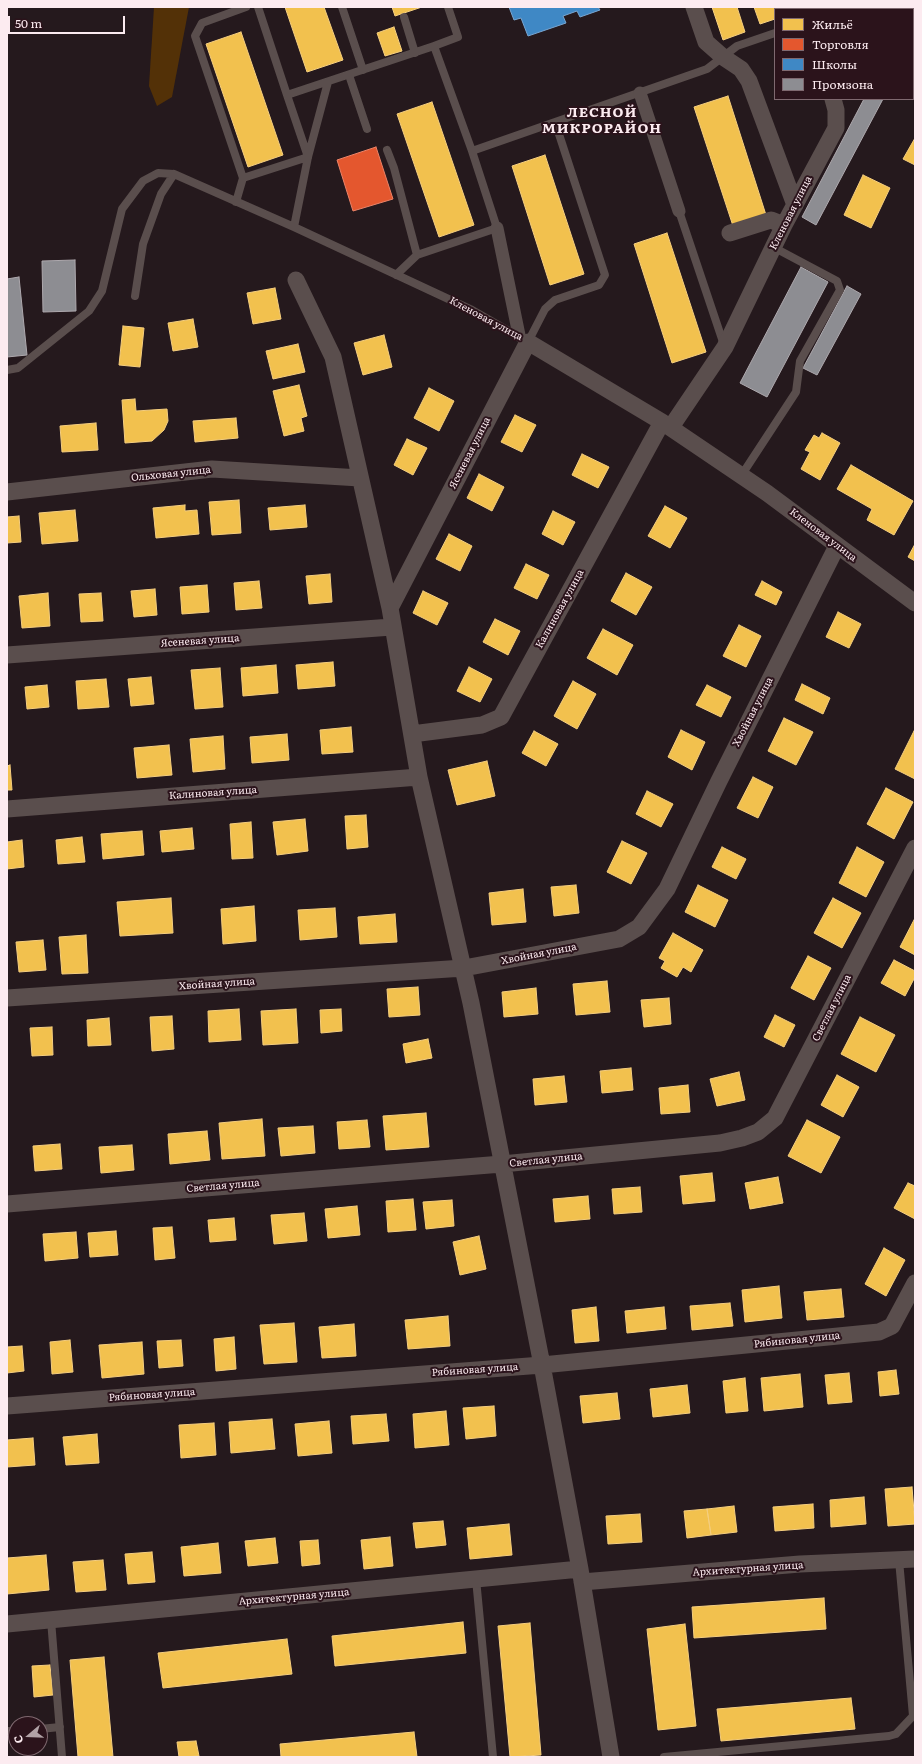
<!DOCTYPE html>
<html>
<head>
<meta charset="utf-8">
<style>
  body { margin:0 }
  #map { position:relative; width:922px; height:1764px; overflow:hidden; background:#25191d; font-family:Literata,serif }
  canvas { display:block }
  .frame { position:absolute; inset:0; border:8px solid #fcebf0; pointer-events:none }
  .legend { position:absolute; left:774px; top:8px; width:140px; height:92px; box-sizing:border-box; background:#2b131b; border:1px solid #7f6970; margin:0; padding:5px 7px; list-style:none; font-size:12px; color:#fcebf0 }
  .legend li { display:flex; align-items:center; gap:8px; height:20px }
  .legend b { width:20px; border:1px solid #7f6970 }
  .north { position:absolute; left:8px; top:1716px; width:40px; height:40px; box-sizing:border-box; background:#2b131b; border:1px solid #7f6970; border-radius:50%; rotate:251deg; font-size:11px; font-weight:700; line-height:16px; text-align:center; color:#fcebf0 }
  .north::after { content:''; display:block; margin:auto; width:14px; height:18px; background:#b1a2a6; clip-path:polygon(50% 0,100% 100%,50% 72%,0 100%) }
  .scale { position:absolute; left:8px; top:16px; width:117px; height:18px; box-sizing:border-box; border:2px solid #fcebf0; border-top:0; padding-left:5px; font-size:12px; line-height:14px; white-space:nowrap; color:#fcebf0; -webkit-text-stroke:3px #2b131b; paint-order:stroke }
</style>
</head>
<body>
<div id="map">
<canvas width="922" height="1764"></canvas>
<div class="frame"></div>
<ul class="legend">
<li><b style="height:11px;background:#f2c14e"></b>Жильё</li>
<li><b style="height:11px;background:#e4572e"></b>Торговля</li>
<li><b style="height:11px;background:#3f88c5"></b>Школы</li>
<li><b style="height:11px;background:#8d8d92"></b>Промзона</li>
</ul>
<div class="north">С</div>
<div class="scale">50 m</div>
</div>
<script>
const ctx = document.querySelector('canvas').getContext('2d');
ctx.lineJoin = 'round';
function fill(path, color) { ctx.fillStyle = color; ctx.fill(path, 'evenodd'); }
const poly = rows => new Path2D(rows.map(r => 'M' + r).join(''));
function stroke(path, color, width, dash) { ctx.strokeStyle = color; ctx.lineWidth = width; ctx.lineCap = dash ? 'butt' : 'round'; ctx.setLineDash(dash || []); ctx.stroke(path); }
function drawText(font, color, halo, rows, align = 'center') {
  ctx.font = font + ' Literata,serif'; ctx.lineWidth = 4; ctx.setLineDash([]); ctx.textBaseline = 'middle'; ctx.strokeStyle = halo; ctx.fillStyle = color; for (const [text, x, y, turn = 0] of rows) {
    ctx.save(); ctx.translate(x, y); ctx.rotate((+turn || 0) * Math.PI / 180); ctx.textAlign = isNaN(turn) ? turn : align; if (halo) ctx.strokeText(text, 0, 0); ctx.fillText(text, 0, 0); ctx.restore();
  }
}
fill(poly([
  [154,7,189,7,172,97,157,106,149,86]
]), '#533107');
const homes = poly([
  [285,7,324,7,343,60,307,72,285,7],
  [392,7,422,7,395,16,392,7],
  [712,7,737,7,745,32,723,40,712,7],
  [754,7,813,7,806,9,775,9,775,19,760,24,754,7],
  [913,14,915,14,915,48,913,49,913,14],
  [394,27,402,51,385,56,377,33,394,27],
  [241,32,283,155,248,167,206,44,241,32],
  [728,96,766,215,733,226,694,107,728,96],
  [432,102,474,225,439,237,397,114,432,102],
  [915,138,915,165,903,159,915,138],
  [545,155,584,274,550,285,512,166,545,155],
  [863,175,890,188,871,228,844,215,863,175],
  [667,233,706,352,672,363,634,244,667,233],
  [275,288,281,319,253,324,247,293,275,288],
  [193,319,198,347,173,351,168,323,193,319],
  [123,326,144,328,140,367,119,365,123,326],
  [384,335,392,367,363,375,354,343,384,335],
  [298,344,305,372,273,379,266,351,298,344],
  [299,385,307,416,301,418,304,431,284,436,273,391,299,385],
  [429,388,454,401,439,431,414,418,429,388],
  [135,399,136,411,167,409,168,421,164,430,152,441,125,443,122,400,135,399],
  [515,415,536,425,522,452,501,442,515,415],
  [236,418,238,438,195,442,193,421,236,418],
  [96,423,98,450,62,452,60,426,96,423],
  [822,433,840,443,820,480,801,469,810,452,805,450,814,435,819,438,822,433],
  [407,439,427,448,413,475,394,465,407,439],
  [582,454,609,467,598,488,572,475,582,454],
  [851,465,913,501,894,535,867,520,872,509,837,489,851,465],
  [479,474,504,487,492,511,467,498,479,474],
  [239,500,241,533,212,535,209,502,239,500],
  [185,505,185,511,197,510,199,534,156,538,153,508,185,505],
  [305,505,307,527,270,530,268,508,305,505],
  [665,506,687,518,670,548,648,536,665,506],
  [75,510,78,541,42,544,39,513,75,510],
  [553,511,575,522,563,545,542,534,553,511],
  [19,516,21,542,7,543,7,517,19,516],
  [449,534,472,546,460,571,436,559,449,534],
  [915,544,915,561,908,557,915,544],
  [526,564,549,575,537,599,514,588,526,564],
  [626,573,652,587,636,615,611,601,626,573],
  [330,574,332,602,309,604,306,576,330,574],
  [259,581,262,608,236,610,234,583,259,581],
  [762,581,782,592,776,605,755,595,762,581],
  [207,585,209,612,182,614,180,587,207,585],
  [155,589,157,615,134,617,131,591,155,589],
  [423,591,448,603,437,625,413,613,423,591],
  [48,593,50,626,22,628,19,596,48,593],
  [101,593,103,621,81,622,79,594,101,593],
  [838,612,861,624,849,648,826,637,838,612],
  [495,619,520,631,508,655,483,642,495,619],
  [739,625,761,636,746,667,723,656,739,625],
  [603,629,633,645,617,675,587,658,603,629],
  [333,662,335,686,298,689,296,665,333,662],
  [276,665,278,693,243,696,241,668,276,665],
  [469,667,492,679,480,702,457,691,469,667],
  [220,668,223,707,195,709,191,670,220,668],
  [151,677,154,704,131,706,128,679,151,677],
  [106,679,109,707,78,709,76,681,106,679],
  [573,681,596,694,577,729,554,716,573,681],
  [802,684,830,698,823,714,795,700,802,684],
  [47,685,49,707,27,709,25,687,47,685],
  [707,685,731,697,721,717,696,705,707,685],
  [784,718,813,732,796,765,768,751,784,718],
  [351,727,353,752,322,754,320,730,351,727],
  [681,730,705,742,692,770,668,757,681,730],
  [534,731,558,744,546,766,522,753,534,731],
  [914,731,915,731,915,779,895,769,914,731],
  [287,734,289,760,252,763,250,737,287,734],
  [223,736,225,769,193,772,190,739,223,736],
  [169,745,172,775,137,778,134,748,169,745],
  [487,761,495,796,457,805,448,770,487,761],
  [10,765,12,790,7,790,7,766,10,765],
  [753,777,773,787,758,818,737,808,753,777],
  [886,788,913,802,894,839,867,824,886,788],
  [647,791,673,804,661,827,636,814,647,791],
  [366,815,368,847,347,849,345,816,366,815],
  [305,819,308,851,277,855,273,822,305,819],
  [251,822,253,858,232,859,230,824,251,822],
  [192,828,194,849,162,852,160,831,192,828],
  [142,831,144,855,103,859,101,834,142,831],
  [82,837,85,862,58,864,56,840,82,837],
  [22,840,24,867,7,869,7,842,22,840],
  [622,841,647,853,631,884,607,872,622,841],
  [722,847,746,859,736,879,712,867,722,847],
  [857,847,884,862,866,897,839,883,857,847],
  [576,885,579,913,554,916,551,887,576,885],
  [698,885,728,900,715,927,685,912,698,885],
  [523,889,526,922,492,925,489,893,523,889],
  [171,898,173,933,120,936,117,902,171,898],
  [833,898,861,913,842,948,814,933,833,898],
  [254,906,256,941,223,944,221,909,254,906],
  [335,908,337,937,300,940,298,910,335,908],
  [395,914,397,942,360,944,358,917,395,914],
  [915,918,915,955,900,947,915,918],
  [673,933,703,950,691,972,683,967,677,977,661,968,665,961,659,958,673,933],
  [86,935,88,973,62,974,59,937,86,935],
  [43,940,46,970,19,972,16,942,43,940],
  [808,956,831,968,814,1000,791,988,808,956],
  [894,960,915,971,915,977,905,996,881,983,894,960],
  [607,981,610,1012,576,1015,573,984,607,981],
  [418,987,420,1015,389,1017,387,989,418,987],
  [536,988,538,1014,504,1017,502,992,536,988],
  [669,998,671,1024,644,1027,641,1000,669,998],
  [239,1009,241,1040,209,1042,208,1011,239,1009],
  [296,1009,298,1043,263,1045,261,1011,296,1009],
  [341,1009,342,1031,321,1033,320,1010,341,1009],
  [775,1015,795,1025,784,1047,764,1037,775,1015],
  [172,1016,174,1049,152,1051,150,1017,172,1016],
  [860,1017,895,1035,876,1072,841,1054,860,1017],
  [109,1018,111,1045,88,1046,87,1020,109,1018],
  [52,1027,53,1055,32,1056,30,1028,52,1027],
  [428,1039,432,1058,406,1063,403,1044,428,1039],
  [631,1068,633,1090,602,1093,600,1071,631,1068],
  [739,1072,745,1100,717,1106,710,1079,739,1072],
  [837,1075,859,1087,843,1117,821,1105,837,1075],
  [564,1076,567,1102,535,1105,533,1079,564,1076],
  [688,1085,690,1112,661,1114,659,1088,688,1085],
  [426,1113,429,1147,386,1150,383,1116,426,1113],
  [262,1119,265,1156,222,1159,219,1123,262,1119],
  [367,1120,370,1147,339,1149,337,1122,367,1120],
  [807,1120,840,1137,821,1173,788,1156,807,1120],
  [313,1126,315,1153,281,1156,278,1128,313,1126],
  [207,1131,210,1160,170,1164,168,1134,207,1131],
  [60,1144,62,1169,35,1171,33,1146,60,1144],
  [132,1145,134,1170,101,1173,99,1147,132,1145],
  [712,1173,715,1201,683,1204,680,1176,712,1173],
  [778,1177,783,1203,750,1209,745,1183,778,1177],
  [908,1183,915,1186,915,1219,894,1208,908,1183],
  [640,1187,642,1212,614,1214,612,1189,640,1187],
  [588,1196,590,1219,555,1222,553,1199,588,1196],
  [413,1199,416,1230,388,1232,386,1201,413,1199],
  [452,1200,454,1226,426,1229,423,1202,452,1200],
  [357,1206,360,1235,328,1238,325,1209,357,1206],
  [304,1213,307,1241,274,1244,271,1215,304,1213],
  [234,1218,236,1240,210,1242,208,1220,234,1218],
  [172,1227,175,1258,155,1260,153,1228,172,1227],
  [116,1231,118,1255,90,1257,88,1233,116,1231],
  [76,1232,78,1258,45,1261,43,1234,76,1232],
  [479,1236,486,1269,460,1275,453,1242,479,1236],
  [884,1248,905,1260,886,1296,865,1284,884,1248],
  [779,1286,782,1318,745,1322,742,1290,779,1286],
  [841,1289,844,1317,807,1320,804,1292,841,1289],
  [730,1303,733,1326,692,1330,690,1306,730,1303],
  [596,1307,599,1341,575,1343,572,1310,596,1307],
  [664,1307,666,1329,627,1333,625,1311,664,1307],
  [448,1316,450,1346,408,1349,405,1320,448,1316],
  [294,1323,297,1362,264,1364,260,1325,294,1323],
  [354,1324,356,1356,322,1358,319,1327,354,1324],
  [234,1337,236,1369,216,1371,214,1339,234,1337],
  [70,1340,73,1372,52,1374,50,1342,70,1340],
  [181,1340,183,1366,159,1368,157,1341,181,1340],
  [142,1342,144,1374,102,1378,99,1345,142,1342],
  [22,1346,24,1371,7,1373,7,1347,22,1346],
  [896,1370,899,1394,880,1396,878,1372,896,1370],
  [849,1373,852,1402,828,1404,825,1375,849,1373],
  [800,1374,803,1407,764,1411,761,1378,800,1374],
  [745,1378,748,1411,726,1413,723,1381,745,1378],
  [687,1385,690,1413,653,1417,650,1389,687,1385],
  [617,1393,620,1419,583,1423,580,1396,617,1393],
  [494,1406,496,1436,466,1439,463,1408,494,1406],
  [446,1411,449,1445,415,1448,413,1414,446,1411],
  [386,1414,389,1441,353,1444,351,1416,386,1414],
  [272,1419,275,1449,231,1453,229,1422,272,1419],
  [329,1421,332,1453,298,1456,295,1424,329,1421],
  [214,1423,216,1455,181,1458,179,1425,214,1423],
  [97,1434,99,1463,66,1465,63,1437,97,1434],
  [33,1438,35,1465,7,1467,7,1440,33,1438],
  [912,1487,915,1524,888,1526,885,1489,912,1487],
  [864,1497,866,1524,831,1527,830,1500,864,1497],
  [813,1504,814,1528,775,1531,773,1507,813,1504],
  [734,1506,737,1532,711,1535,707,1509,734,1506],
  [707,1509,711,1535,687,1538,684,1511,707,1509],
  [640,1514,642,1542,608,1544,606,1516,640,1514],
  [443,1521,446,1545,416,1548,413,1523,443,1521],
  [509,1524,512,1555,470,1559,467,1528,509,1524],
  [390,1537,393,1566,364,1569,361,1540,390,1537],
  [275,1538,278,1563,248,1566,245,1541,275,1538],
  [318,1540,320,1564,302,1566,300,1541,318,1540],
  [218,1543,221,1573,184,1576,181,1547,218,1543],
  [152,1552,155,1582,128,1584,125,1554,152,1552],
  [46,1555,49,1590,7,1594,7,1558,46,1555],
  [103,1560,106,1590,76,1592,73,1562,103,1560],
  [824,1598,826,1629,694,1638,692,1607,824,1598],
  [463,1622,466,1653,335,1666,332,1636,463,1622],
  [530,1623,541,1755,510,1757,498,1626,530,1623],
  [685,1624,696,1726,658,1730,647,1629,685,1624],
  [287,1639,292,1674,163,1688,158,1653,287,1639],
  [104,1657,113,1757,78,1757,70,1660,104,1657],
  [50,1665,53,1695,34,1697,32,1666,50,1665],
  [851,1698,855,1729,721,1741,717,1709,851,1698],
  [414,1732,417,1757,281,1757,280,1744,414,1732],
  [196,1741,199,1756,179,1757,177,1742,196,1741]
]);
fill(homes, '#f2c14e');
stroke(homes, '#f5ce7f', 1);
const shops = poly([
  [376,147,393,199,353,211,337,160,376,147]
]);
fill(shops, '#e4572e');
stroke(shops, '#eb8368', 1);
const schools = poly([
  [509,7,598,7,600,10,580,17,577,11,563,16,566,23,528,36,521,18,514,20,509,7]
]);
fill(schools, '#3f88c5');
stroke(schools, '#78a6d2', 1);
const industry = poly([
  [864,99,883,99,816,225,802,217,864,99],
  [75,260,76,311,43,312,42,261,75,260],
  [801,267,828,282,767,397,740,383,801,267],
  [19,277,27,355,7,357,7,279,19,277],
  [847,286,861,294,817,375,803,368,847,286]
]);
fill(industry, '#8d8d92');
stroke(industry, '#aea9ae', 1);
stroke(poly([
  [258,7,287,95],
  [342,7,363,70],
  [404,17,415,53],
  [434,46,458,37,448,7],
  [349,75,367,129],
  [387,150,394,168,417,255],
  [472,151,707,69,737,46,775,33],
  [243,178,195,36,202,23,246,7],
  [236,202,243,178,308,157,287,95,434,46,472,151,497,228,417,255,396,275],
  [679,211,724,345],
  [294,227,308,157,328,82],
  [135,296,143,244,161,194,174,174],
  [7,370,18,368,89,311,102,291,122,209,143,181,158,173,174,174,294,227,472,310,528,342,545,309,555,300,599,285,605,275,555,122],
  [741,476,796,392,800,361,840,290,837,281,773,247],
  [476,1579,493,1757],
  [51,1620,62,1757],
  [40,1729,60,1727],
  [7,1731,16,1731],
  [664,1757,889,1736,896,1734,913,1716,899,1560]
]), '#5a4e4d', 8);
stroke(poly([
  [640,93,679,211],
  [497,228,519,335]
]), '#5a4e4d', 13);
stroke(poly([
  [694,7,706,42,723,57,741,69,749,81,795,205],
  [843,9,849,7],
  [913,58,915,58],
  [730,233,771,220,784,225],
  [296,280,333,357,390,608,419,777,471,1003,542,1365,580,1569,611,1757],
  [671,427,725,347,784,225,836,128,836,110,833,99],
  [7,492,212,469,360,478],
  [390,608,528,342,662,422,767,493,915,603],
  [7,655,392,627],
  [412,734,482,725,501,717,662,422],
  [7,809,419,777],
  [7,998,464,968,619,939,639,927,667,889,719,781,837,546],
  [7,1204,502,1164,720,1143,742,1138,758,1132,775,1118,915,848],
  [7,1406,542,1365,879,1332,892,1326,915,1283],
  [582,1582,800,1564,915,1559],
  [7,1624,580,1569]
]), '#5a4e4d', 17);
drawText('10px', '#fcebf0', '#2b131b', [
  ["Кленовая улица",791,213,-63],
  ["Кленовая улица",486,319,28],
  ["Ясеневая улица",470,453,-63],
  ["Ольховая улица",171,474,-6],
  ["Кленовая улица",823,535,37],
  ["Калиновая улица",560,609,-61],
  ["Ясеневая улица",200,641,-4],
  ["Хвойная улица",753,712,-63],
  ["Калиновая улица",213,793,-4],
  ["Хвойная улица",539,954,-11],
  ["Хвойная улица",217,984,-4],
  ["Светлая улица",832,1008,-63],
  ["Светлая улица",546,1160,-6],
  ["Светлая улица",223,1186,-5],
  ["Рябиновая улица",797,1340,-6],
  ["Рябиновая улица",475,1370,-4],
  ["Рябиновая улица",152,1395,-4],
  ["Архитектурная улица",748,1569,-4],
  ["Архитектурная улица",294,1597,-5]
]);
ctx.letterSpacing = '1px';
drawText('bold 14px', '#fcebf0', '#2b131b', [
  ["ЛЕСНОЙ",602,113],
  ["МИКРОРАЙОН",602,129]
]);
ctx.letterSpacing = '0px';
</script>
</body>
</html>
